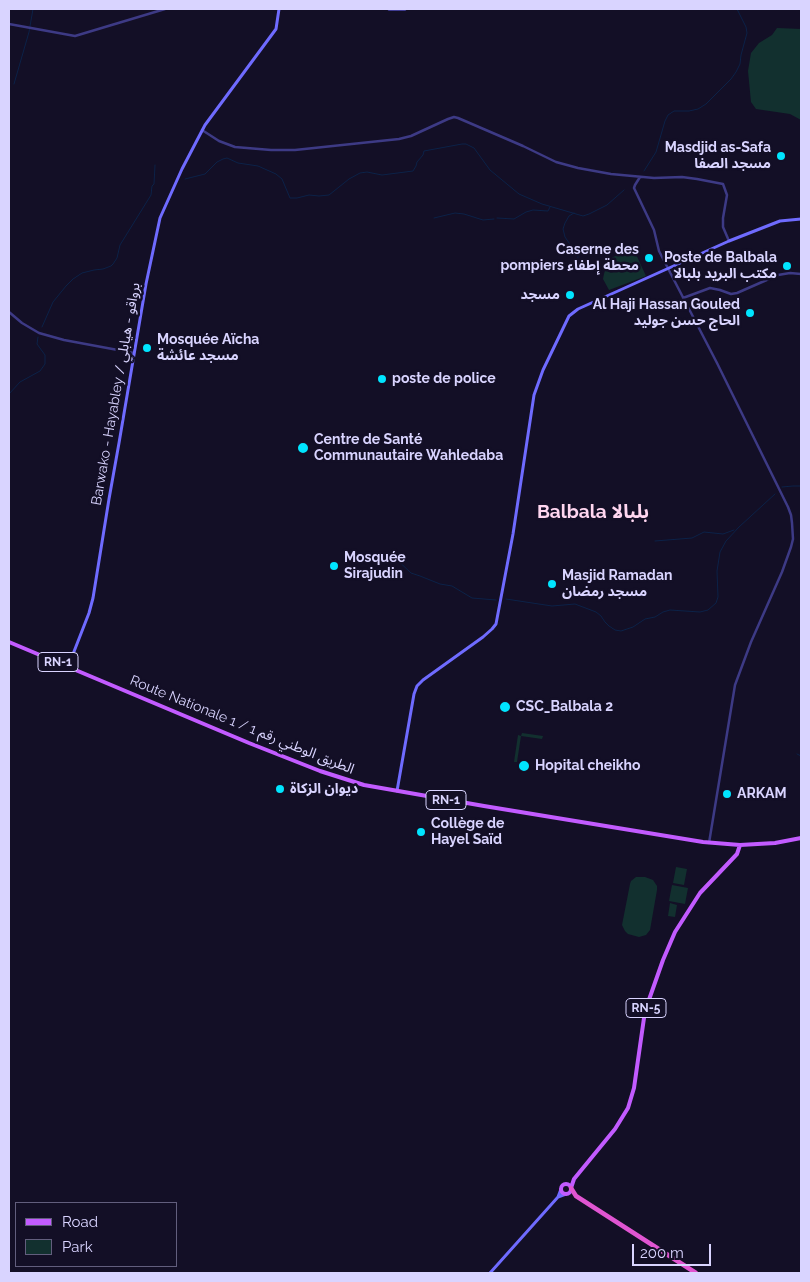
<!DOCTYPE html>
<html>
<head>
<meta charset="utf-8">
<style>
  body { margin:0 }
  #map { position:relative; width:810px; height:1282px; overflow:hidden; background:#130f26; font-family:Raleway,sans-serif }
  canvas { display:block }
  .frame { position:absolute; inset:0; border:10px solid #d9d4ff; pointer-events:none }
  .legend { position:absolute; left:15px; top:1202px; width:162px; height:65px; box-sizing:border-box; background:#130f26; border:1px solid #625e7d; margin:0; padding:6px 9px; list-style:none; font-size:15px; color:#d9d4ff }
  .legend li { display:flex; align-items:center; gap:10px; height:25px }
  .legend b { width:25px; border:1px solid #625e7d }
  .scale { position:absolute; left:632px; top:1244px; width:79px; height:22px; box-sizing:border-box; border:2px solid #d9d4ff; border-top:0; padding-left:6px; font-size:15px; line-height:18px; white-space:nowrap; color:#d9d4ff; -webkit-text-stroke:4px #130f26; paint-order:stroke }
</style>
</head>
<body>
<div id="map">
<canvas width="810" height="1282"></canvas>
<div class="frame"></div>
<ul class="legend">
<li><b style="height:6px;background:#c25bff"></b>Road</li>
<li><b style="height:14px;background:#12302f"></b>Park</li>
</ul>
<div class="scale">200 m</div>
</div>
<script>
const ctx = document.querySelector('canvas').getContext('2d');
ctx.lineJoin = 'round';
function fill(path, color) { ctx.fillStyle = color; ctx.fill(path, 'evenodd'); }
const poly = rows => new Path2D(rows.map(r => 'M' + r).join(''));
function stroke(path, color, width, dash) { ctx.strokeStyle = color; ctx.lineWidth = width; ctx.lineCap = dash ? 'butt' : 'round'; ctx.setLineDash(dash || []); ctx.stroke(path); }
function drawText(font, color, halo, rows, align = 'center') {
  ctx.font = font + ' Raleway,"Noto Sans Arabic",sans-serif'; ctx.lineWidth = 5; ctx.setLineDash([]); ctx.textBaseline = 'middle'; ctx.strokeStyle = halo; ctx.fillStyle = color; for (const [text, x, y, turn = 0] of rows) {
    ctx.save(); ctx.translate(x, y); ctx.rotate((+turn || 0) * Math.PI / 180); ctx.textAlign = isNaN(turn) ? turn : align; if (halo) ctx.strokeText(text, 0, 0); ctx.fillText(text, 0, 0); ctx.restore();
  }
}
fill(poly([
  [777,28,801,29,801,120,790,114,756,109,751,102,748,71,751,53,759,43,772,35],
  [634,250,646,276,609,290,603,279,604,274,607,264,611,258,622,253],
  [522,733,543,736,542,739,521,736,517,762,514,762,518,735,521,736],
  [676,867,687,869,684,885,673,883],
  [636,877,645,877,653,880,657,886,657,890,650,930,646,935,639,937,628,934,625,931,622,925,630,884,631,881],
  [672,885,688,888,685,904,669,901],
  [670,903,677,905,675,917,668,916]
]), '#12302f');
stroke(poly([
  [14,84,29,32,33,9],
  [644,171,656,152,665,121,668,115,674,111,689,111,698,109,706,104,731,79,736,72,740,64,741,55,747,33,746,27,737,9],
  [185,179,205,174,217,162,223,159,227,158,238,163,258,166,276,174,282,179,290,198,297,198,309,195,319,196,329,195,349,179,360,173,367,172,382,175,413,171,416,166,417,162,423,155,424,151,462,144,466,144,474,148,490,170,519,194,542,204,583,216,589,214,607,205,624,190],
  [434,218,455,213,464,214,483,220,494,219],
  [497,218,514,219,526,212,533,210,548,211,550,207],
  [574,270,577,263,578,256,565,237,563,229,565,223,569,216,574,213],
  [42,327,53,302,66,286,73,279,82,273,94,270,103,269,111,266,113,264,117,258,120,245,151,195,152,186,154,184,155,165],
  [9,394,20,382,40,371,45,364,45,355,37,344,38,337],
  [782,487,793,486,801,486],
  [655,541,692,538,704,532,723,534,734,530],
  [393,556,411,573,420,576,440,584,452,586,472,598,496,600],
  [506,599,552,606,575,604,596,612,601,616,605,622,609,626,615,630,621,631,633,627,645,619,655,617,663,612,670,610,700,612,708,610,716,603,718,597,717,571,720,552,726,541,739,527,775,494],
  [797,754,801,756]
]), '#0c2248', 1);
stroke(poly([
  [9,24,75,36,165,9],
  [202,130,219,141,235,147,271,150,295,150,399,139,411,136,448,119,454,117,458,118,523,146,556,162,578,168,611,174,654,178,682,177,697,179,723,184,727,195,723,218,723,227,729,241],
  [640,177,635,185,634,188,654,230,659,251,717,363,788,507,791,515,792,523,793,539,791,547,782,572,751,642,735,685,709,843],
  [683,298,710,288,720,290,731,294,737,293,778,275,790,273,801,274],
  [9,312,22,323,39,333,64,340,134,353]
]), '#3d3a85', 2.5);
stroke(poly([
  [389,9,405,9],
  [68,667,89,613,93,598,109,499,119,443,146,284,160,218,182,169,205,125,276,29,279,9],
  [397,791,414,694,417,686,423,680,483,637,492,629,496,624,513,534,534,395,543,370,569,316,578,309,729,241,780,221,801,219],
  [558,1197,561,1189],
  [490,1273,558,1197,566,1194]
]), '#6f6bff', 3);
stroke(poly([
  [9,642,249,743,320,771,364,785,484,806,703,842,740,845,775,843,801,838],
  '561 1189a5 5 0 1 1 10 0a5 5 0 1 1-10 0Z',
  [571,1188,574,1179,615,1129,628,1108,634,1088,645,1011,663,960,675,932,700,893,737,854,740,845]
]), '#c25bff', 4);
stroke(poly([
  [571,1188,576,1196,696,1273]
]), '#e055d1', 4.5);
for (const [x, y, r, color] of [
  [781,156,5,"#00e5ff"],
  [649,258,5,"#00e5ff"],
  [787,266,5,"#00e5ff"],
  [570,295,5,"#00e5ff"],
  [750,313,5,"#00e5ff"],
  [147,348,5,"#00e5ff"],
  [382,379,5,"#00e5ff"],
  [303,448,6,"#00e5ff"],
  [334,566,5,"#00e5ff"],
  [552,584,5,"#00e5ff"],
  [505,707,6,"#00e5ff"],
  [524,766,6,"#00e5ff"],
  [280,789,5,"#00e5ff"],
  [727,794,5,"#00e5ff"],
  [421,832,5,"#00e5ff"]
]) { const dot = new Path2D(); dot.arc(x, y, r, 0, 2 * Math.PI); ctx.fillStyle = color; ctx.fill(dot); stroke(dot, '#130f26', 2); }
for (const [x, y, w] of [
  [58,662,40],
  [446,800,40],
  [646,1008,40]
]) { const box = new Path2D(); box.roundRect(x - w / 2, y - 9.5, w, 19, 4); ctx.fillStyle = '#130f26'; ctx.fill(box); stroke(box, '#d9d4ff', 1); }
drawText('bold 12px', '#d9d4ff', null, [
  ["RN-1",58,662],
  ["RN-1",446,800],
  ["RN-5",646,1008]
]);
drawText('bold 14px', '#d9d4ff', '#130f26', [
  ["Masdjid as-Safa",771,148,"right"],
  ["مسجد الصفا",771,164,"right"],
  ["Caserne des",639,250,"right"],
  ["pompiers محطة إطفاء",639,266,"right"],
  ["Poste de Balbala",777,258,"right"],
  ["مكتب البريد بلبالا",777,274,"right"],
  ["مسجد",560,295,"right"],
  ["Al Haji Hassan Gouled",740,305,"right"],
  ["الحاج حسن جوليد",740,321,"right"],
  ["Mosquée Aïcha",157,340],
  ["مسجد عائشة",157,356],
  ["poste de police",392,379],
  ["Centre de Santé",314,440],
  ["Communautaire Wahledaba",314,456],
  ["Mosquée",344,558],
  ["Sirajudin",344,574],
  ["Masjid Ramadan",562,576],
  ["مسجد رمضان",562,592],
  ["CSC_Balbala 2",516,707],
  ["Hopital cheikho",535,766],
  ["ديوان الزكاة",290,789],
  ["ARKAM",737,794],
  ["Collège de",431,824],
  ["Hayel Saïd",431,840]
], 'left');
drawText('14px', '#d9d4ff', '#130f26', [
  ["Barwako - Hayabley / برواقو - هيابلي",116,394,-80],
  ["Route Nationale 1 / الطريق الوطني رقم 1",242,725,22]
]);
drawText('bold 19px', '#ffd6f0', '#130f26', [
  ["Balbala بلبالا",593,512]
]);
</script>
</body>
</html>
